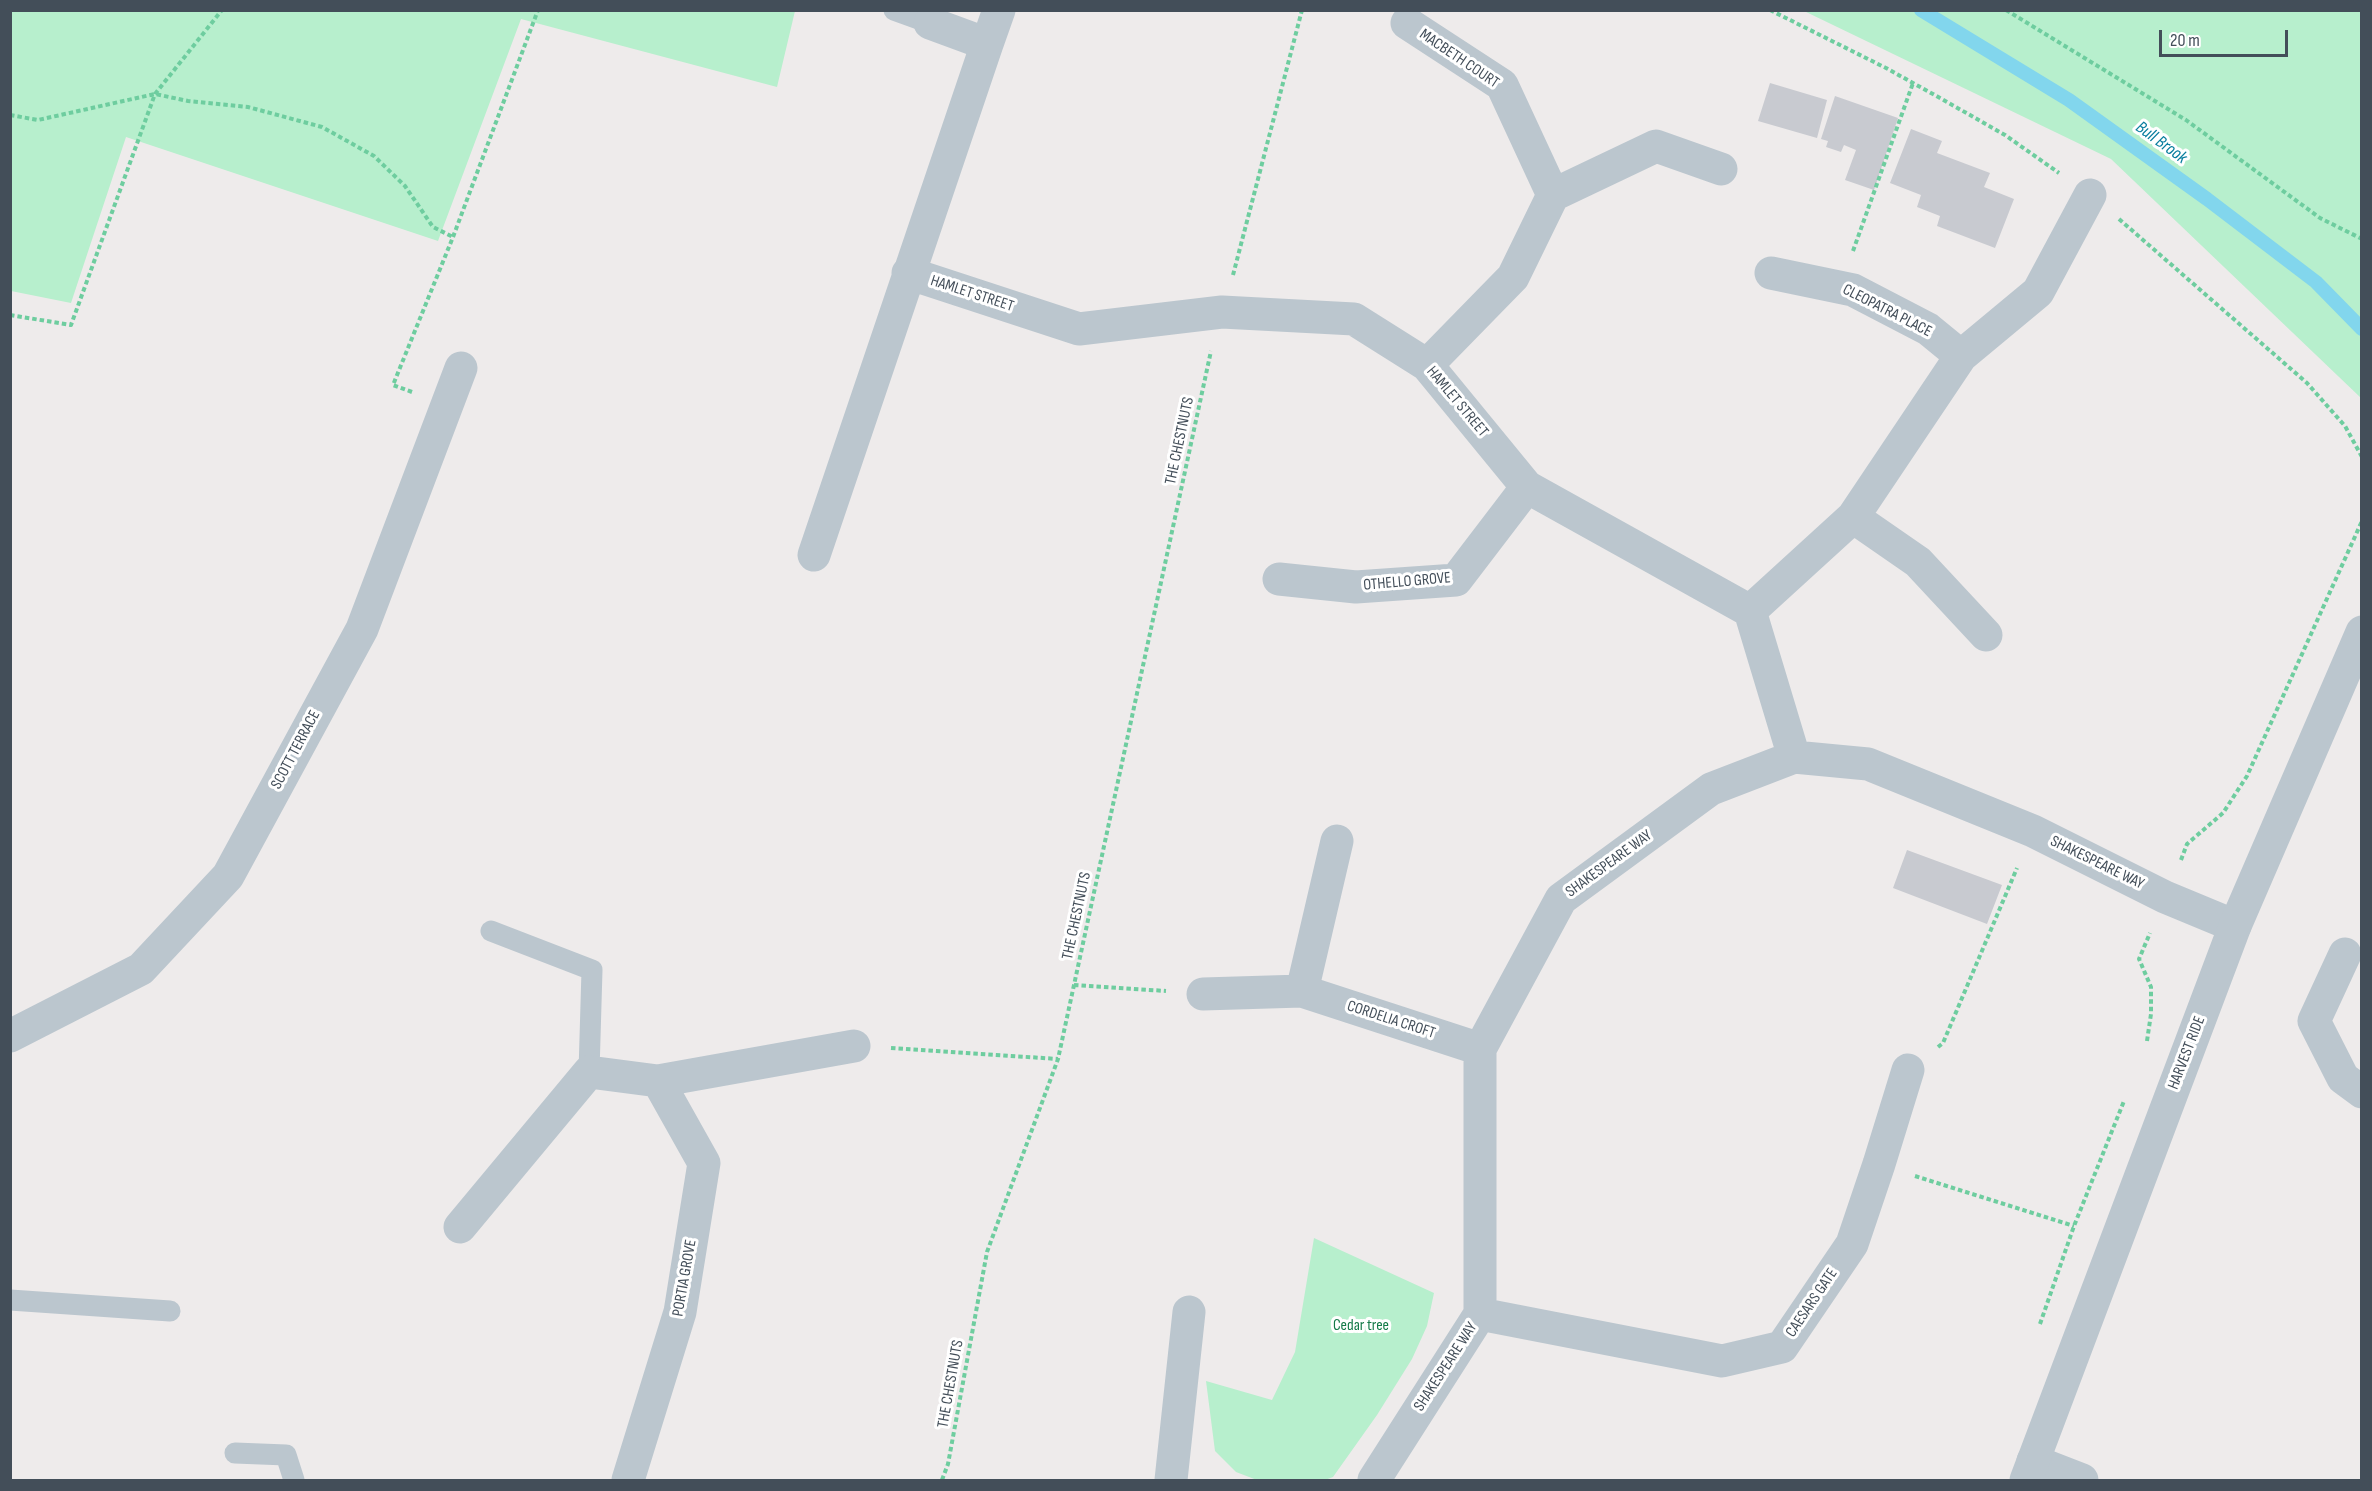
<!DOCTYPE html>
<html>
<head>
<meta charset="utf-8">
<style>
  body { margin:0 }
  #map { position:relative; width:2372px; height:1491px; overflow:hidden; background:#eeebeb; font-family:"Sofia Sans Condensed",sans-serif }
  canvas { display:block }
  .frame { position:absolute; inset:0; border:12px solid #434e59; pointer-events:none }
  .scale { position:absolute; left:2159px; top:30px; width:129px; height:27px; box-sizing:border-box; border:3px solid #434e59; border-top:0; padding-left:8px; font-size:18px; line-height:21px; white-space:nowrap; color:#434e59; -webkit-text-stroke:4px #fff; paint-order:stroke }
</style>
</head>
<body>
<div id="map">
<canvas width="2372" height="1491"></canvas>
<div class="frame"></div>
<div class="scale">20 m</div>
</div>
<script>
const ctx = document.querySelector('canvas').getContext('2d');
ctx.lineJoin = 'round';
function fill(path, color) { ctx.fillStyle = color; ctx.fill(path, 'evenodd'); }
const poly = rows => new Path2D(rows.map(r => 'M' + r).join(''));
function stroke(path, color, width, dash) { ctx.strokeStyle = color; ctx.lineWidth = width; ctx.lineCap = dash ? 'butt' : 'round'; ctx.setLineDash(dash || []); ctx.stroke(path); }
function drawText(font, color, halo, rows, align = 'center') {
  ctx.font = font + ' "Sofia Sans Condensed",sans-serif'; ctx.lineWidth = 6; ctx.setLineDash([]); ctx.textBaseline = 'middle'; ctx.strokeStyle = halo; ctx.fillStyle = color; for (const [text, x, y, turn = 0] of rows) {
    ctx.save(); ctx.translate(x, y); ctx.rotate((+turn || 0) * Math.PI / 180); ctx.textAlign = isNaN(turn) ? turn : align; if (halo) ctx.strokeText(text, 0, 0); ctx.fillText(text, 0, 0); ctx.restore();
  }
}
fill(poly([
  [10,11,11,10,795,11,777,87,521,19,438,241,126,137,71,303,11,291],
  [1804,11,2361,11,2361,398,2111,159],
  [1314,1238,1434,1293,1427,1326,1412,1359,1377,1415,1333,1477,1325,1480,1257,1480,1236,1472,1215,1451,1206,1381,1272,1400,1295,1352]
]), '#b7efcd');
stroke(poly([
  [1921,10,2069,100,2207,199,2316,282,2362,329]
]), '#82d6ed', 14);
fill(poly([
  [1770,83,1827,100,1817,138,1758,121],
  [1835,96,1898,118,1874,190,1845,180,1856,150,1844,145,1841,152,1826,147,1828,141,1821,139],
  [1911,129,1942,141,1937,153,1990,173,1984,187,2014,199,1995,248,1937,226,1940,216,1917,207,1921,195,1890,183],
  [1907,850,2002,885,1987,924,1893,888]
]), '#c8cad0');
stroke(poly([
  [1770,10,1886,68,1940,98,2005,135,2059,173],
  [2006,10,2186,120,2320,218,2362,239],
  [10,115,38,120,155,94,188,101,248,107,322,127,374,156,405,186,433,227,453,237],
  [2119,219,2307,383,2345,426,2362,457],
  [1853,251,1913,83],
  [1233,275,1302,10],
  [10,315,71,325,155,94,222,10],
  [412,392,393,385,453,237,538,10],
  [2181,860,2187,844,2223,813,2247,776,2362,521],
  [1074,985,1166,991],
  [2147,1041,2151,1014,2151,987,2139,959,2150,933],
  [1938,1047,1943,1043,2017,868],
  [891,1048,1058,1059],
  [1915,1176,2074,1226],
  [2040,1324,2074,1226,2124,1101],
  [942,1480,948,1464,987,1252,1058,1059,1211,351]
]), '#6ecd9f', 4, [4.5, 3]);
stroke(poly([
  [894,10,930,23],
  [491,931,592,970,589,1072],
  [10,1300,170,1311],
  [235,1453,286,1455,294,1480]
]), '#bbc6ce', 21);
stroke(poly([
  [1407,23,1502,85,1553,195,1513,277,1427,365],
  [987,44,999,10],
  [1553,195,1656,146,1721,169],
  [908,273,1079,329,1222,312,1354,319,1427,365,1527,487,1750,611,1794,757],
  [1771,273,1853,290,1928,329,1961,356],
  [1853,517,1918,562,1986,635],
  [814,555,987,44,930,23],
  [1279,579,1356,587,1456,580,1527,487],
  [1750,611,1853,517,1961,356,2038,292,2090,195],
  [2345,954,2314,1021,2343,1078,2362,1092],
  [1302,991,1337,841],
  [1203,994,1302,991,1480,1049],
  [10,1036,141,969,228,876,362,629,461,368],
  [658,1081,854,1046],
  [460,1227,589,1072,658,1081,704,1163,680,1312,628,1480],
  [1480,1314,1722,1361,1782,1347,1852,1244,1879,1164,1908,1070],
  [2033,1461,2082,1480],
  [1171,1480,1189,1312],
  [1374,1480,1480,1314,1480,1049,1561,899,1711,789,1794,757,1868,764,2033,831,2165,897,2235,926]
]), '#bbc6ce', 33);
stroke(poly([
  [2026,1480,2235,926,2362,632]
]), '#bbc6ce', 33);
drawText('16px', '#434e59', '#fff', [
  ["MACBETH COURT",1459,59,34],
  ["HAMLET STREET",972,294,18],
  ["CLEOPATRA PLACE",1887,311,27],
  ["HAMLET STREET",1457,402,50],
  ["THE CHESTNUTS",1180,441,-78],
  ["OTHELLO GROVE",1407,582,-5],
  ["SCOTT TERRACE",296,750,-62],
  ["SHAKESPEARE WAY",2097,863,26],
  ["SHAKESPEARE WAY",1609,864,-36],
  ["THE CHESTNUTS",1077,916,-78],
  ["CORDELIA CROFT",1391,1020,18],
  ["HARVEST RIDE",2187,1053,-69],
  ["PORTIA GROVE",685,1278,-80],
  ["CAESARS GATE",1812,1303,-56],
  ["SHAKESPEARE WAY",1446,1367,-57],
  ["THE CHESTNUTS",951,1384,-80]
]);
drawText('16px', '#147a48', '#fff', [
  ["Cedar tree",1361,1326]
]);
drawText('italic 18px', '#097e9f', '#fff', [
  ["Bull Brook",2161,143,36]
]);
</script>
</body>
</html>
